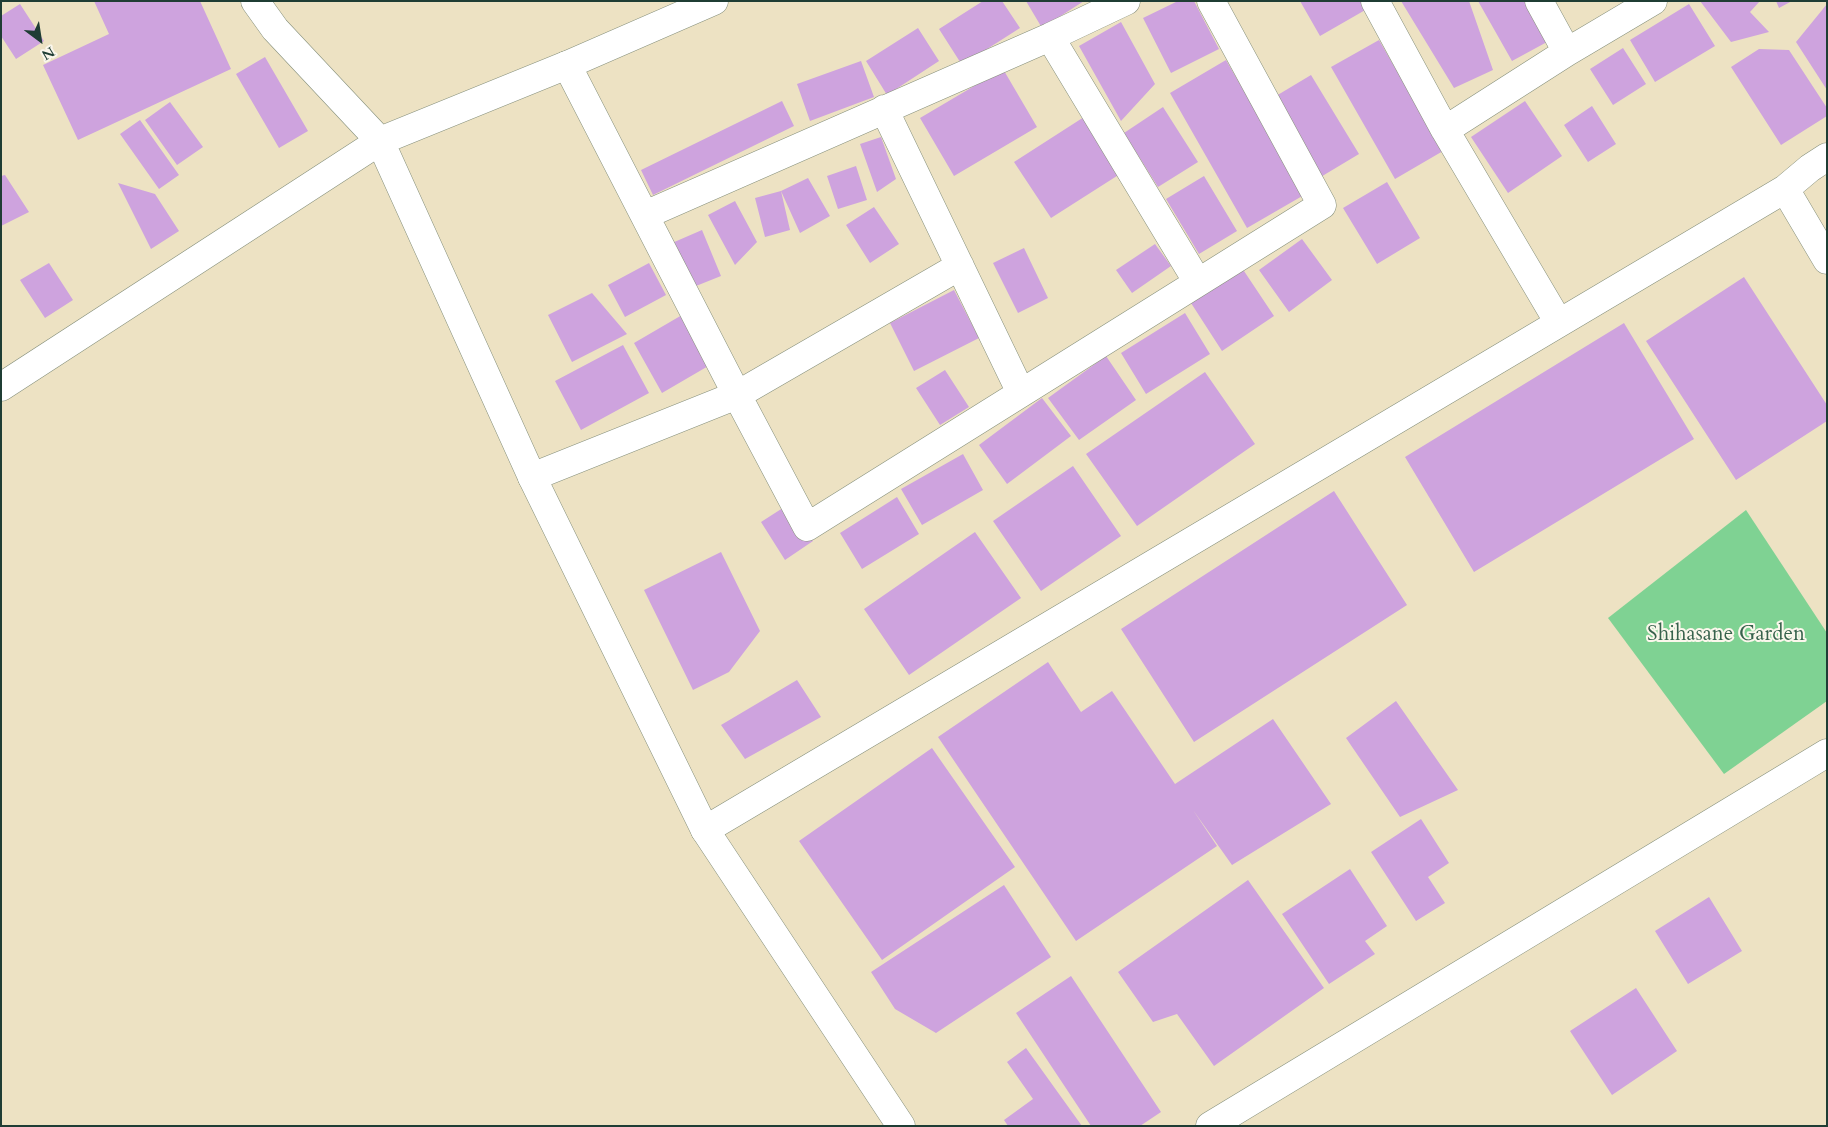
<!DOCTYPE html>
<html>
<head>
<meta charset="utf-8">
<style>
  body { margin:0 }
  #map { position:relative; width:1828px; height:1127px; overflow:hidden; background:#ede2c3; font-family:Cardo,serif }
  canvas { display:block }
  .frame { position:absolute; inset:0; border:2px solid #1f3d34; pointer-events:none }
  .north { position:absolute; left:15px; top:15px; width:50px; height:50px; -webkit-text-stroke:4px #fbf7ec; paint-order:stroke; rotate:149deg; font-size:14px; font-weight:700; line-height:20px; text-align:center; color:#1f3d34 }
  .north::after { content:''; display:block; margin:auto; width:18px; height:22px; background:#1f3d34; clip-path:polygon(50% 0,100% 100%,50% 72%,0 100%) }
</style>
</head>
<body>
<div id="map">
<canvas width="1828" height="1127"></canvas>
<div class="frame"></div>
<div class="north">N</div>
</div>
<script>
const ctx = document.querySelector('canvas').getContext('2d');
ctx.lineJoin = 'round';
function fill(path, color) { ctx.fillStyle = color; ctx.fill(path, 'evenodd'); }
const poly = rows => new Path2D(rows.map(r => 'M' + r).join(''));
function stroke(path, color, width, dash) { ctx.strokeStyle = color; ctx.lineWidth = width; ctx.lineCap = dash ? 'butt' : 'round'; ctx.setLineDash(dash || []); ctx.stroke(path); }
function drawText(font, color, halo, rows, align = 'center') {
  ctx.font = font + ' Cardo,serif'; ctx.lineWidth = 4; ctx.setLineDash([]); ctx.textBaseline = 'middle'; ctx.strokeStyle = halo; ctx.fillStyle = color; for (const [text, x, y, turn = 0] of rows) {
    ctx.save(); ctx.translate(x, y); ctx.rotate((+turn || 0) * Math.PI / 180); ctx.textAlign = isNaN(turn) ? turn : align; if (halo) ctx.strokeText(text, 0, 0); ctx.fillText(text, 0, 0); ctx.restore();
  }
}
fill(poly([
  [1746,510,1827,633,1827,701,1724,774,1608,618]
]), '#7fd293');
fill(poly([
  [94,1,200,1,231,69,78,140,43,65,109,34],
  [983,1,1002,1,1020,28,962,65,939,29],
  [1026,1,1084,1,1042,28],
  [1178,1,1194,1,1219,49,1171,73,1143,18],
  [1300,1,1363,1,1367,9,1320,36],
  [1401,1,1469,1,1493,70,1454,88],
  [1478,1,1524,1,1547,42,1512,61],
  [1700,1,1760,1,1750,12,1769,32,1731,42],
  [1776,1,1792,1,1779,8],
  [20,4,44,41,16,59,1,36,1,16],
  [1689,4,1715,46,1655,82,1630,40],
  [1827,4,1827,90,1796,42],
  [1121,22,1155,84,1121,121,1079,46],
  [918,28,939,61,887,95,866,61],
  [1379,40,1443,151,1395,179,1331,67],
  [1623,48,1646,84,1613,105,1590,69],
  [1759,49,1789,50,1827,108,1827,116,1781,145,1731,67],
  [265,57,308,131,279,148,236,74],
  [1226,60,1304,195,1247,228,1170,93],
  [861,61,874,97,810,121,797,84],
  [1003,69,1037,127,954,176,920,118],
  [1311,75,1359,154,1319,178,1271,99],
  [782,101,794,126,653,195,641,170],
  [1525,101,1562,156,1508,193,1471,137],
  [170,102,203,147,177,165,145,120],
  [1592,106,1616,144,1588,162,1564,125],
  [1163,107,1198,162,1158,187,1124,133],
  [1084,117,1120,174,1051,218,1014,162],
  [140,120,179,175,159,189,120,134],
  [881,137,896,179,877,192,860,144],
  [856,166,867,200,838,209,827,176],
  [5,175,29,212,1,226,1,176],
  [1204,176,1237,231,1199,254,1166,199],
  [808,178,830,216,800,233,781,191],
  [1387,182,1420,238,1377,264,1343,208],
  [118,183,155,194,179,231,151,249],
  [781,191,790,230,765,237,755,198],
  [735,201,757,242,735,265,708,215],
  [874,207,899,244,870,263,846,225],
  [702,230,721,276,691,288,672,243],
  [1302,239,1332,280,1289,312,1259,270],
  [1155,244,1171,266,1132,293,1116,270],
  [1024,248,1048,298,1018,313,993,263],
  [49,263,73,300,45,318,20,280],
  [649,263,666,295,625,317,608,285],
  [1242,268,1274,316,1222,351,1191,303],
  [1744,277,1827,405,1827,421,1736,480,1646,341],
  [954,290,979,338,914,371,890,323],
  [592,293,627,334,572,362,548,315],
  [1185,313,1210,354,1146,394,1121,353],
  [682,315,710,365,662,393,634,343],
  [1624,323,1694,439,1474,572,1405,457],
  [623,345,649,393,581,430,555,381],
  [1106,356,1136,400,1079,440,1048,398],
  [945,370,969,407,940,425,916,388],
  [1205,372,1255,444,1137,526,1086,454],
  [1042,398,1071,436,1007,484,979,445],
  [963,454,983,490,922,525,901,489],
  [1073,466,1121,536,1041,591,993,521],
  [1334,491,1407,605,1194,742,1121,629],
  [897,497,919,534,862,569,840,533],
  [789,504,813,541,785,560,761,522],
  [975,532,1021,598,909,675,864,609],
  [721,552,760,631,729,672,693,690,644,590],
  [1048,662,1081,712,1112,691,1175,784,1273,719,1331,804,1232,865,1193,810,1217,846,1076,941,938,737],
  [797,680,821,717,745,759,721,725],
  [1396,701,1458,790,1400,817,1346,738],
  [932,748,1015,867,882,960,799,841],
  [1421,819,1449,863,1428,877,1445,903,1416,921,1371,852],
  [1350,869,1387,926,1365,941,1375,954,1329,984,1282,914],
  [1248,880,1324,988,1214,1066,1177,1014,1153,1022,1118,972],
  [1004,885,1051,957,936,1033,895,1009,871,972],
  [1709,897,1742,951,1688,984,1655,931],
  [1071,976,1161,1112,1140,1126,1091,1126,1016,1013],
  [1636,988,1677,1051,1612,1095,1570,1031],
  [1026,1048,1082,1126,1008,1126,1004,1120,1033,1099,1007,1062]
]), '#cea3de');
const minor = poly([
  [1375,1,1445,130,1559,323],
  [1539,1,1567,52],
  [1050,37,1197,281],
  [567,65,737,395,807,527,1322,205,1211,1],
  [884,109,1021,393],
  [1445,130,1567,52,1653,1],
  [1785,189,1827,260],
  [645,215,1050,37,1126,1],
  [1,387,380,141],
  [532,477,737,395,960,266],
  [705,830,1785,189,1810,168,1827,157],
  [1210,1126,1827,753]
]);
const major = poly([
  [255,1,275,29,380,141,567,65,714,1],
  [380,141,532,477,705,830,901,1126]
]);
stroke(minor, '#86907c', 29);
stroke(major, '#86907c', 29);
stroke(minor, '#fff', 28);
stroke(major, '#fff', 28);
drawText('21px', '#37624c', '#fbf7ec', [
  ["Shihasane Garden",1726,635]
]);
</script>
</body>
</html>
